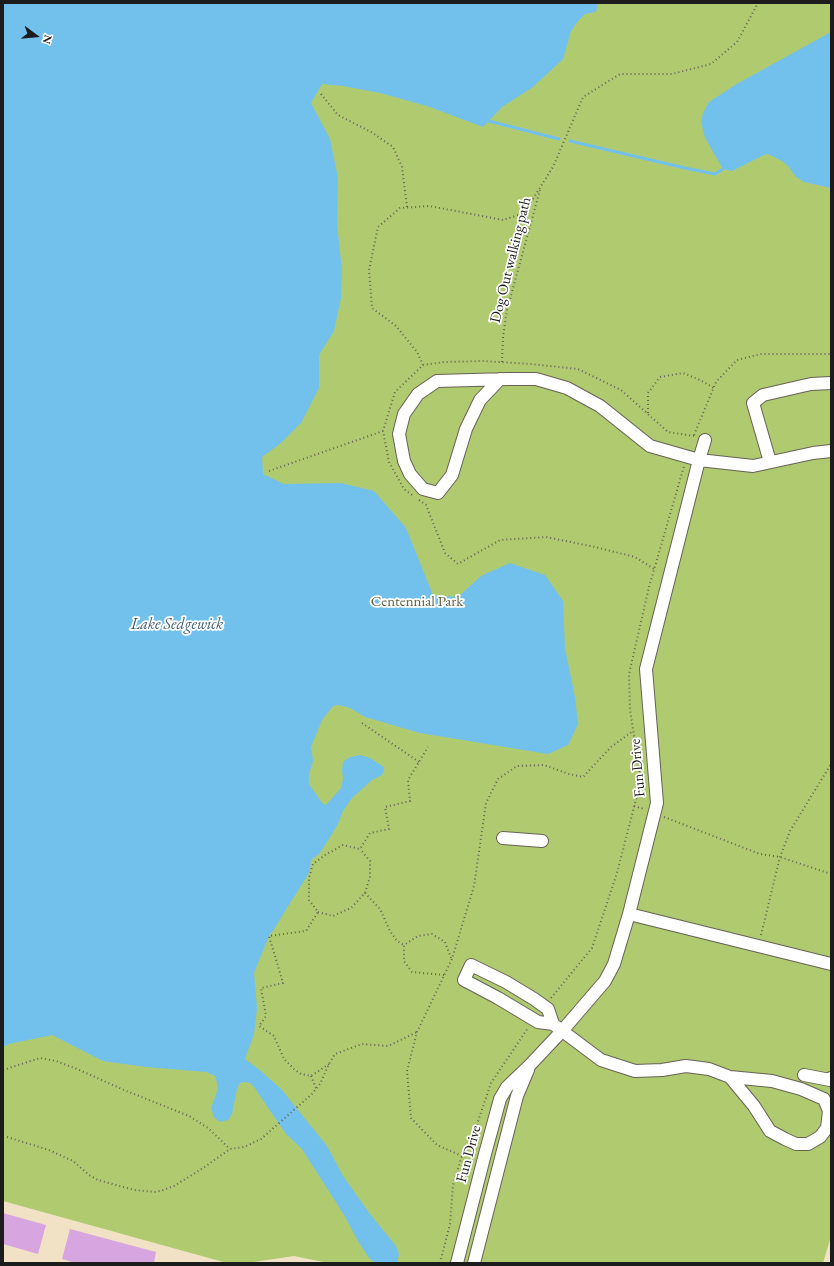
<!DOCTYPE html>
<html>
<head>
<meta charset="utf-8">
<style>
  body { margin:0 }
  #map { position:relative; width:834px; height:1266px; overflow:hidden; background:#f1e2c5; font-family:"EB Garamond",serif }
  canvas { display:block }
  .frame { position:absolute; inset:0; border:4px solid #1c1c1c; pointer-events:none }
  .north { position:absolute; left:16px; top:16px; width:40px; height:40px; -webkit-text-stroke:3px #fff; paint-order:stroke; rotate:106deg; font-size:11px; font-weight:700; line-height:16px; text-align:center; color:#1c1c1c }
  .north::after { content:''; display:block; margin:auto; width:14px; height:18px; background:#1c1c1c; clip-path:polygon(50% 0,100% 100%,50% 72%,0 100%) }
</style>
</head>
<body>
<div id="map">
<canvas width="834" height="1266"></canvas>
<div class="frame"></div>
<div class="north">N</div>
</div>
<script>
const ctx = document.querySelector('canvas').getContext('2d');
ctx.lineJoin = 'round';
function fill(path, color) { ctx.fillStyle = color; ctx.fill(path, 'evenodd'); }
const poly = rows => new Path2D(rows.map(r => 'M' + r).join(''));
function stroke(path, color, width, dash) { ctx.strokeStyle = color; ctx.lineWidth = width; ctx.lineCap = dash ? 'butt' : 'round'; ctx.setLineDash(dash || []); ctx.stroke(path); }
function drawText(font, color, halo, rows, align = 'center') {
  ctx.font = font + ' "EB Garamond",serif'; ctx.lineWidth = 3.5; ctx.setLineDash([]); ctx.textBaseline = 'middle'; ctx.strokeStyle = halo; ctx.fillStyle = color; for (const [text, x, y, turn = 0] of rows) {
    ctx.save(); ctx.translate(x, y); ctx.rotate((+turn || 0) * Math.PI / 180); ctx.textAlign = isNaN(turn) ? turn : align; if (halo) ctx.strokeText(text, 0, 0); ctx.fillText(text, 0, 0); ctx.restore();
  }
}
fill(poly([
  [3,3,831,3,831,1236,823,1263,328,1263,294,1256,247,1263,227,1263,3,1201]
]), '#b0ca70');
fill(poly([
  [3,3,598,3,596,12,585,14,578,21,571,31,563,59,533,87,502,107,483,127,427,106,380,93,343,86,322,84,311,103,330,139,338,178,337,223,342,271,341,298,334,331,319,355,319,388,301,423,281,443,262,457,263,474,284,484,341,483,374,491,406,528,433,595,458,597,481,576,510,563,545,575,563,601,565,648,575,697,578,724,568,745,548,754,420,733,365,717,350,708,339,705,333,706,322,720,311,747,313,761,309,774,309,784,322,803,326,805,341,788,343,779,342,770,343,762,350,757,360,755,370,758,384,767,384,771,382,775,372,780,352,798,343,811,338,824,329,839,319,854,311,860,310,870,306,878,285,911,275,928,269,936,254,973,257,1008,254,1034,245,1059,261,1071,281,1089,327,1146,343,1176,370,1214,396,1246,399,1254,397,1263,375,1263,369,1258,358,1241,344,1215,302,1149,286,1134,254,1087,250,1083,244,1082,240,1083,237,1089,232,1114,228,1120,220,1122,214,1117,211,1108,218,1089,217,1083,215,1076,206,1072,146,1067,103,1061,52,1035,9,1044,3,1047],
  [831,32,831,188,804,182,796,177,788,166,782,161,768,154,764,155,732,171,723,169,705,138,701,122,703,113,709,102,735,85]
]), '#72c1ed');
stroke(poly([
  [485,120,559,139],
  [570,141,685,168,715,174,723,169]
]), '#72c1ed', 3);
fill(poly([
  [3,1213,46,1225,38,1254,3,1244],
  [70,1229,156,1252,154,1263,76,1263,62,1259]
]), '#d7a5df');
const minor = poly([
  [500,379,480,400,466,429,452,475,438,493,423,489,410,474,404,461,399,434,404,414,418,394,437,381,508,379,536,379,567,388,600,406,650,446,699,460,753,466,813,453,831,451],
  [770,462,753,403,763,395,811,384,831,383],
  [503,838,542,841],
  [629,914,831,964],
  [553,1024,548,1009,534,999,506,982,471,965,464,980,498,998,538,1022,553,1024,601,1060,635,1071,662,1070,686,1066,709,1069,730,1077,772,1081,801,1089,824,1099,829,1111,827,1128,820,1137,808,1144,796,1144,785,1139,770,1131,754,1106,730,1077],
  [804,1075,830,1080,831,1078],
  [457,1263,485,1154,500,1099,507,1087,530,1065,562,1031,605,981,614,964,629,914,657,803,646,669,699,460,705,440],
  [474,1263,517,1096,528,1070]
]);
stroke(minor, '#676157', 14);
stroke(poly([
  [321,94,338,115,371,132,393,147,402,167,407,207],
  [502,362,503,337,507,310,540,190],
  [423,365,417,352,396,326,372,308,369,270,378,227,400,208,429,206,503,220,524,213,553,167,583,97,620,74,672,74,711,64,737,42,758,3],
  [648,413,648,393,660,377,683,373,700,380,714,388],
  [694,435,716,382,737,360,761,354,831,354],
  [269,471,383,431],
  [412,495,404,489,389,462,383,431,395,392,423,365,444,362,482,361,531,364,578,369,621,390,668,432,694,436],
  [419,500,426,505,445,553,458,564,500,540,546,537,595,547,635,557,654,569],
  [362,723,419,762],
  [634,806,644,809],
  [664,817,760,854,780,857,831,874],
  [365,893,380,909,390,931,397,941,404,945],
  [318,912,333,916,351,908,365,893,370,877,370,861,360,849],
  [761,935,780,857,790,831,831,764],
  [444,975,412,972,404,961,404,945,418,936,432,934,445,942,451,958],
  [551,998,592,948,617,873,641,780,630,710,629,674,649,587,684,466],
  [329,1064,311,1076,301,1074,294,1069,284,1059,274,1036,259,1026,266,1016,261,988,283,983,269,936,306,931,318,912,309,900,309,878,313,864,325,855,343,845,360,849,370,833,389,829,385,807,410,801,408,780,428,747],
  [3,1070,40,1058,56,1061,77,1069,124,1090,189,1116,208,1128,230,1149],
  [311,1076,316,1088],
  [3,1137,7,1137,49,1150,73,1161,89,1175,98,1180,134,1190,156,1192,163,1190,174,1186,203,1168,230,1149,244,1147,261,1139,312,1094,320,1084,329,1064,335,1054,362,1044,388,1046,417,1032],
  [462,1156,437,1145,411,1118,407,1071,417,1032,452,959,474,886,486,803,498,779,517,766,544,765,569,774,583,777,611,747,633,731],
  [278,1263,288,1263],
  [440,1263,450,1224,453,1185,462,1156,474,1133,491,1083,528,1028]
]), '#676157', 2, [1, 3]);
stroke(minor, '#fff', 12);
drawText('15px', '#1c1c1c', '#fff', [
  ["Dog Out walking path",511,260,-76],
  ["Fun Drive",638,768,-95],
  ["Fun Drive",469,1154,-75]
]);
drawText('15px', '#57623e', '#fff', [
  ["Centennial Park",417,602]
]);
drawText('italic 16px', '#3e5e70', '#fff', [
  ["Lake Sedgewick",177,625]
]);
</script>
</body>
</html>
